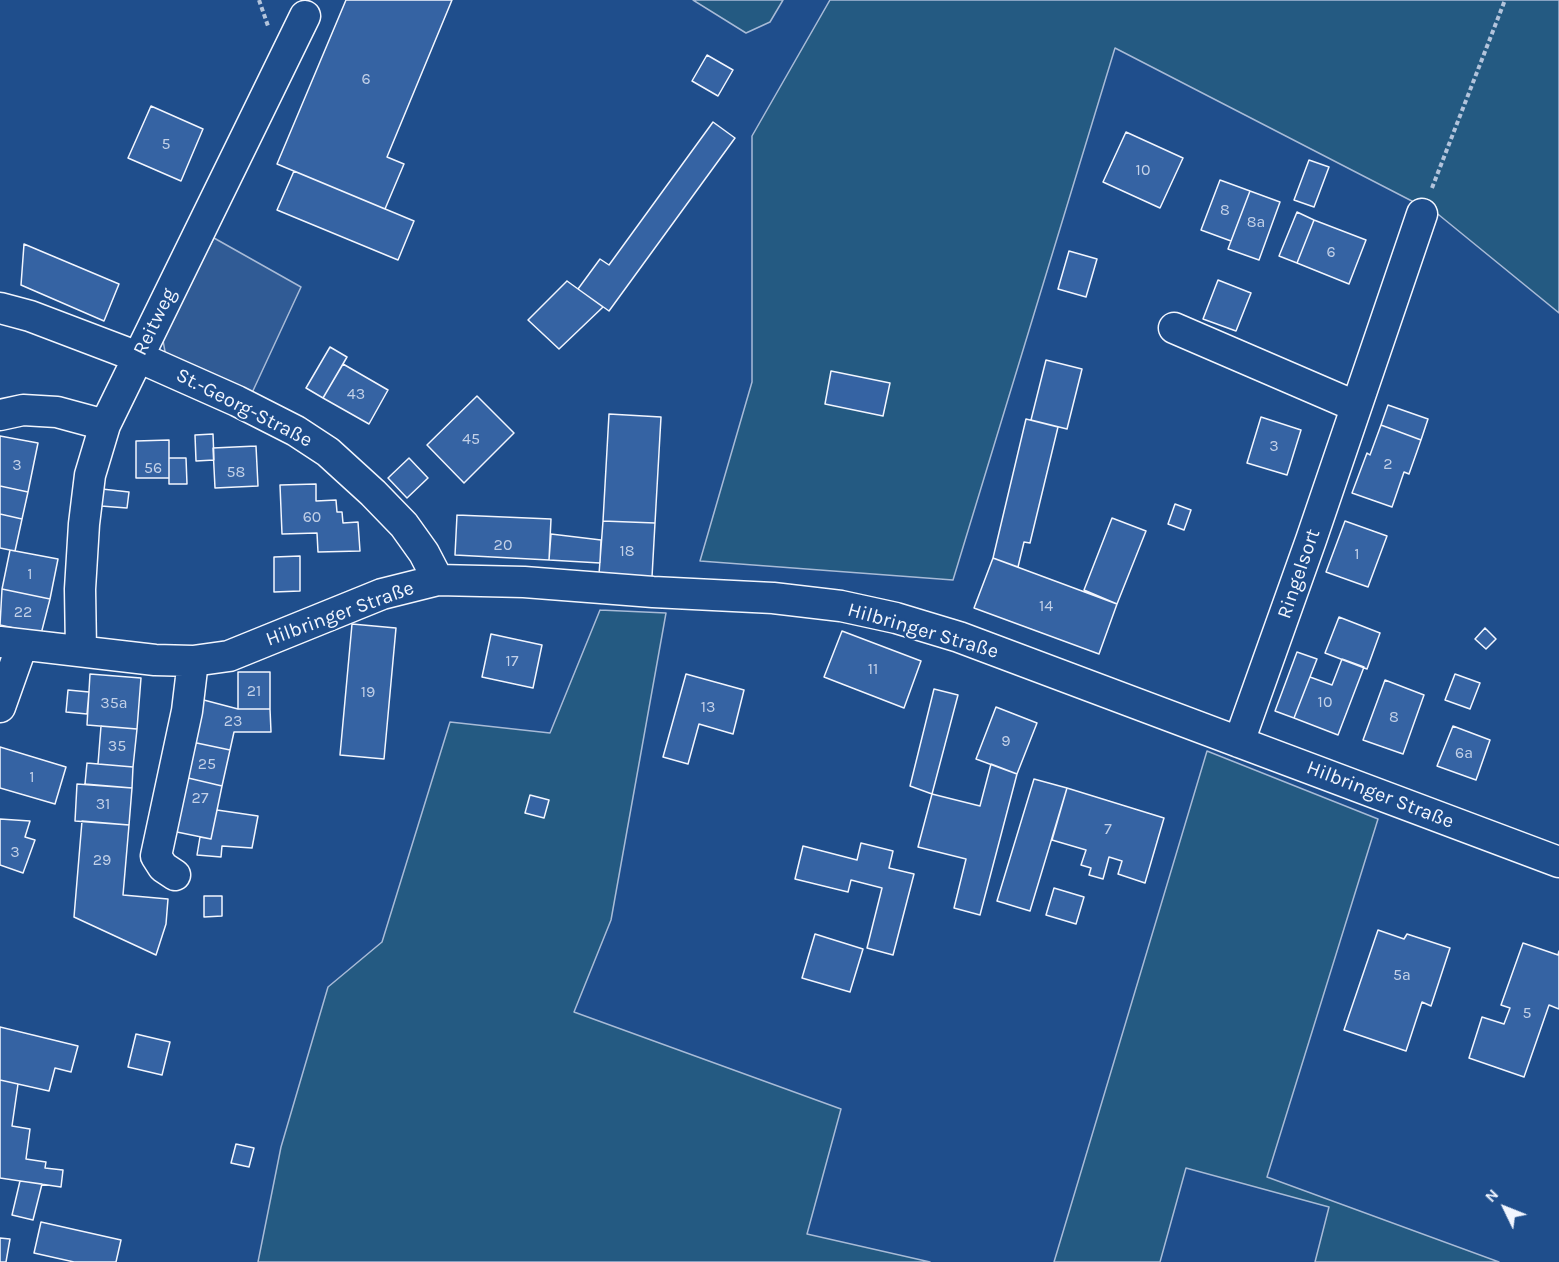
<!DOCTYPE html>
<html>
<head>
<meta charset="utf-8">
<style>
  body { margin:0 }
  #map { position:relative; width:1559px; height:1262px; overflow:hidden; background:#1f4e8c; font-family:Karla,sans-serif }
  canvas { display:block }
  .north { position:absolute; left:1475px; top:1178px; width:60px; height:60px; -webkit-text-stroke:4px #1f4e8c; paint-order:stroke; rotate:313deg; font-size:16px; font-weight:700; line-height:24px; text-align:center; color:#f2f6ff }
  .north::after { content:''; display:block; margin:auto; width:21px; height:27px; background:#f2f6ff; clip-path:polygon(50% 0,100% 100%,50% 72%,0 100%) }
</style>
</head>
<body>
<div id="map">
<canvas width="1559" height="1262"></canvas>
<div class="north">N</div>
</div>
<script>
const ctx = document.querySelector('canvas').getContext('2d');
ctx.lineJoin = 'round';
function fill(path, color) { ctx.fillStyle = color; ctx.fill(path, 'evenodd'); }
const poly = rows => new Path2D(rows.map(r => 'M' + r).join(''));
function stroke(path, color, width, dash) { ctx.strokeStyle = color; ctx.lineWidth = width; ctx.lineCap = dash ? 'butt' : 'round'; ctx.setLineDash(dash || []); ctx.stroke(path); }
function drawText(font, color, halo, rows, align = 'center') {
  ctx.font = font + ' Karla,sans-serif'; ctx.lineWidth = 4.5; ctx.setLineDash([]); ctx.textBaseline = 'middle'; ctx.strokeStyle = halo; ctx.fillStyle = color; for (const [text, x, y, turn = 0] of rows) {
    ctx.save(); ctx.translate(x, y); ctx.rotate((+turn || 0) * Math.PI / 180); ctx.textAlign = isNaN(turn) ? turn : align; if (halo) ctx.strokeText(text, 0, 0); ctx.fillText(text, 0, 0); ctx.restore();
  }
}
const green = poly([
  [693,0,783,0,770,22,746,33,693,0],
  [830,0,1559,0,1559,313,1439,215,1115,48,953,580,700,561,752,382,752,136,830,0],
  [600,610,666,613,611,920,574,1012,841,1109,807,1234,930,1262,258,1262,281,1147,328,987,382,942,450,722,550,733,600,610],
  [1207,751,1378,819,1267,1177,1499,1262,1315,1262,1329,1207,1186,1168,1160,1262,1054,1262,1207,751]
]);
fill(green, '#245a82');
stroke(green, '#a8bbd7', 1.5);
const parking = poly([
  [214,238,301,287,251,395,166,357,162,335,214,238]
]);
fill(parking, '#305b95');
stroke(parking, '#a8bbd7', 1.5);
const building = poly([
  [346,0,452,0,387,157,404,164,385,209,277,164,346,0],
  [707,55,733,70,718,96,692,81,707,55],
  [151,106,203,129,181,181,128,158,151,106],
  [713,122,735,138,609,311,578,289,600,259,609,265,713,122],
  [1126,132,1183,158,1160,208,1103,182,1126,132],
  [1309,160,1329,167,1314,207,1294,200,1309,160],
  [294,171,414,221,398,260,277,210,294,171],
  [1220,180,1250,191,1231,241,1201,230,1220,180],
  [1250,191,1280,202,1259,260,1228,249,1250,191],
  [1297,212,1314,220,1297,263,1279,256,1297,212],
  [1314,220,1366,240,1349,284,1297,263,1314,220],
  [24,244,119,284,104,321,21,285,24,244],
  [1069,251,1097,259,1086,297,1058,289,1069,251],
  [1218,280,1251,293,1236,331,1203,319,1218,280],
  [567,281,603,307,559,349,528,320,567,281],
  [330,347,347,357,323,398,306,388,330,347],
  [1046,360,1082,369,1067,429,1031,420,1046,360],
  [343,364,388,390,369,424,323,398,343,364],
  [831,371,890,383,883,416,825,404,831,371],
  [477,396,514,433,464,483,427,445,477,396],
  [1388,405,1428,419,1421,440,1381,425,1388,405],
  [609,414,661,417,655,523,603,521,609,414],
  [1261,417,1301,430,1287,475,1247,463,1261,417],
  [1026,419,1058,427,1030,543,1024,542,1018,567,993,558,1026,419],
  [1381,425,1421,440,1409,474,1404,472,1392,507,1352,493,1367,453,1370,455,1381,425],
  [213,434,214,460,196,461,195,435,213,434],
  [0,436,38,443,28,492,0,486,0,436],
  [169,440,169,478,136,478,136,441,169,440],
  [256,446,258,486,215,488,213,448,256,446],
  [169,458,186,458,187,484,169,484,169,458],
  [409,458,428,478,407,498,388,478,409,458],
  [316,484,316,501,336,500,337,512,342,512,343,523,358,522,360,551,318,552,317,533,282,534,280,485,316,484],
  [0,486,28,492,22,519,0,514,0,486],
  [102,489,129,492,127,508,101,506,102,489],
  [1175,504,1191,510,1184,530,1168,524,1175,504],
  [0,514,22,519,15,551,0,548,0,514],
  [457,515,551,519,549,560,455,555,457,515],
  [1112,518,1146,531,1117,604,1084,590,1112,518],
  [603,521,655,523,652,577,599,574,603,521],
  [1345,521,1387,536,1368,587,1326,572,1345,521],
  [551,534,601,540,600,563,549,560,551,534],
  [10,550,58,559,50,599,2,589,10,550],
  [300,556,300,591,274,592,274,557,300,556],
  [993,558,1117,604,1099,654,974,608,993,558],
  [2,589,50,599,41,634,0,625,2,589],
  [1339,617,1380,633,1367,669,1325,653,1339,617],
  [352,624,396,628,384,759,340,755,352,624],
  [1485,628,1496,639,1486,649,1475,639,1485,628],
  [842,631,921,661,904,708,824,677,842,631],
  [491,634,542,645,533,688,482,677,491,634],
  [1297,652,1317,659,1294,718,1275,711,1297,652],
  [1342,659,1364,667,1338,735,1294,718,1310,677,1332,685,1342,659],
  [238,672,270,672,270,709,238,709,238,672],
  [90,674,141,678,137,729,87,725,90,674],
  [686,674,744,690,733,734,699,724,688,764,663,757,686,674],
  [1455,674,1480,683,1470,709,1445,700,1455,674],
  [1385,680,1424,695,1403,754,1363,740,1385,680],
  [934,689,958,695,932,794,910,786,934,689],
  [68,690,89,692,87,714,66,712,68,690],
  [200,699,238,709,270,709,271,732,234,732,230,750,192,742,200,699],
  [996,707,1037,723,1017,774,976,759,996,707],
  [101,726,137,729,133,767,98,764,101,726],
  [1453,726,1490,740,1476,780,1437,766,1453,726],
  [192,742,230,750,222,786,184,777,192,742],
  [0,747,66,767,55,804,0,788,0,747],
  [87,763,133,767,132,788,85,784,87,763],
  [991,764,1017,774,980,915,954,908,966,859,918,847,932,794,980,806,991,764],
  [184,777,222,786,211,839,172,831,184,777],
  [1034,779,1067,788,1030,911,997,901,1034,779],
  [77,784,132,788,129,825,75,821,77,784],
  [1067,788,1164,818,1145,883,1118,874,1122,861,1109,857,1103,879,1089,875,1091,868,1081,865,1086,850,1052,840,1067,788],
  [530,795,549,800,544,818,525,813,530,795],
  [217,810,258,816,252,848,222,846,221,857,197,855,200,837,211,839,217,810],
  [0,819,30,821,25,837,35,840,23,873,0,865,0,819],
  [82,821,129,825,123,895,168,899,166,924,156,955,74,917,82,821],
  [861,843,893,851,889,868,914,874,893,955,867,948,882,888,851,880,848,892,795,879,803,846,857,860,861,843],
  [1054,888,1084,897,1076,924,1046,915,1054,888],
  [204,896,222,896,222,916,204,917,204,896],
  [1378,930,1404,939,1407,934,1450,948,1431,1006,1422,1002,1406,1051,1344,1030,1378,930],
  [815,934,863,949,850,992,802,978,815,934],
  [1523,943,1558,955,1559,951,1559,1009,1549,1005,1524,1077,1469,1058,1482,1017,1504,1024,1510,1008,1501,1005,1523,943],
  [0,1027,78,1046,71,1072,55,1068,49,1091,0,1080,0,1027],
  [136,1034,170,1042,162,1075,128,1067,136,1034],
  [0,1080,18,1084,12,1126,30,1129,26,1159,46,1162,45,1168,63,1170,61,1187,0,1178,0,1080],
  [236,1144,254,1148,249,1167,231,1163,236,1144],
  [20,1181,42,1184,33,1220,12,1215,20,1181],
  [41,1222,121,1240,116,1262,74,1262,34,1253,41,1222],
  [0,1238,10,1239,6,1262,0,1262,0,1238]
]);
fill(building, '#3563a3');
stroke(building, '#f2f6ff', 1.5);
const minor = poly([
  [0,308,30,316,138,357,237,401,296,431,328,452,373,493,404,525,424,553,438,580],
  [1174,328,1355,406],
  [0,415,23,410,57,412,105,425],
  [0,642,155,660,193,661,229,656,382,594,438,580,524,582,653,592,773,598,841,606,896,618,959,637,1559,862],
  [81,650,80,589,84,524,90,475,105,425,305,16],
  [0,707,22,645],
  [1239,742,1311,540,1422,214],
  [175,875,163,867,156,856,187,711,193,661]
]);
stroke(minor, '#f2f6ff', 33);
stroke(poly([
  [259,0,268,26],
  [1432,188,1505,0]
]), '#b3c4dc', 4, [4.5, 3]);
stroke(minor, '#1f4e8c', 30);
drawText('16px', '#c3d1e8', null, [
  ["6",366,79],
  ["5",166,144],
  ["10",1143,170],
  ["8",1225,210],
  ["8a",1256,222],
  ["6",1331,252],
  ["43",356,394],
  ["45",471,439],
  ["3",1274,446],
  ["2",1388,464],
  ["3",17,465],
  ["56",153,468],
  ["58",236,472],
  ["60",312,517],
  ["20",503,545],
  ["18",627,551],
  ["1",1357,554],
  ["1",30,574],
  ["14",1046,606],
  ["22",23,612],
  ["17",512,661],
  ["11",873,669],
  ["21",254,691],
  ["19",368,692],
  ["10",1325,702],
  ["35a",114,703],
  ["13",708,707],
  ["8",1394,717],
  ["23",233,721],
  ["9",1006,741],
  ["35",117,746],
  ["6a",1464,753],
  ["25",207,764],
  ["1",32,777],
  ["27",200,798],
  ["31",103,804],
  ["7",1108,829],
  ["3",15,852],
  ["29",102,860],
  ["5a",1402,975],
  ["5",1527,1013]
]);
drawText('20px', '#f2f6ff', '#1f4e8c', [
  ["Reitweg",155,322,-64],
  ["St.-Georg-Straße",244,408,27],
  ["Ringelsort",1299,574,-71],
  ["Hilbringer Straße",340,614,-20],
  ["Hilbringer Straße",923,631,16],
  ["Hilbringer Straße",1380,795,21]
]);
</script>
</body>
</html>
